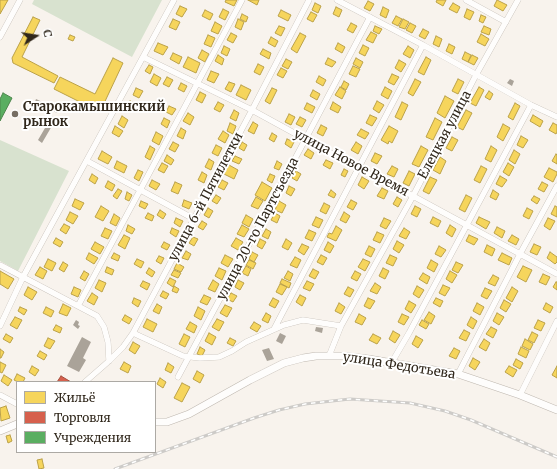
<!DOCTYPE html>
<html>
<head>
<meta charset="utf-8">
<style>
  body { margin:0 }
  #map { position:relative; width:557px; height:469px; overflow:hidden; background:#f8f3ed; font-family:Merriweather,serif }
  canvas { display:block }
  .legend { position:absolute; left:16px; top:381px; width:140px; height:72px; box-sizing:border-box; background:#fff; border:1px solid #aca9a4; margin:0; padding:5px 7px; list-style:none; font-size:12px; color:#30271b }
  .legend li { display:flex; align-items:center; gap:8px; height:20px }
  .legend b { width:20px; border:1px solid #aca9a4 }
  .north { position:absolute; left:16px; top:16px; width:40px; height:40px; -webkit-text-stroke:3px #fff; paint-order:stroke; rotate:78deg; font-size:11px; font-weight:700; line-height:16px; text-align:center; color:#30271b }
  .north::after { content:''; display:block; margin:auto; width:14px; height:18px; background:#30271b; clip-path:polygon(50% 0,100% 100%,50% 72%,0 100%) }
</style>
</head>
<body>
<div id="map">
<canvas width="557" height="469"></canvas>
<ul class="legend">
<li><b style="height:11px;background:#f6d55c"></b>Жильё</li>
<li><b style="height:11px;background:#d6604d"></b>Торговля</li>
<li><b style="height:11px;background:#5aae61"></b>Учреждения</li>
</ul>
<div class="north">С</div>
</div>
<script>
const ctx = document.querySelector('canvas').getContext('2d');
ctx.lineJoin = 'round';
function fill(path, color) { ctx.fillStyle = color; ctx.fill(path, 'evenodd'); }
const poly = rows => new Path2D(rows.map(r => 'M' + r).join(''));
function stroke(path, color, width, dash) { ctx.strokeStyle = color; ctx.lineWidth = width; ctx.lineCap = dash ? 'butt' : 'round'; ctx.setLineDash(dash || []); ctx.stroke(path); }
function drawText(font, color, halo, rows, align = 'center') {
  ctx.font = font + ' Merriweather,serif'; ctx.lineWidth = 4; ctx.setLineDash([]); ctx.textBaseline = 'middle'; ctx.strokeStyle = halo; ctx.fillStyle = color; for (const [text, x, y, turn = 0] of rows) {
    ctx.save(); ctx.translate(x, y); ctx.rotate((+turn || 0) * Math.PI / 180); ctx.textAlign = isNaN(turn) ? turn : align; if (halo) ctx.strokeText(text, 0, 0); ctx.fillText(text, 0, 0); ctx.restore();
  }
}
fill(poly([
  [34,0,162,0,132,57,32,4],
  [0,140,69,171,18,271,0,261]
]), '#d8e2cf');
const homes = poly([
  [0,0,8,0,0,14,0,0],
  [226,0,237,0,234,6,225,2,226,0],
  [248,0,259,0,257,5,248,0],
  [437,0,446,0,443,6,436,2,437,0],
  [497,0,507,5,503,11,494,6,497,0],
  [368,1,374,4,370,11,364,8,368,1],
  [315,3,321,6,318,13,312,10,315,3],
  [453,3,460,7,457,13,449,9,453,3],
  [180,6,187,9,182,17,176,14,180,6],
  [336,7,342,10,339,17,333,14,336,7],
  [383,7,389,10,386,18,380,15,383,7],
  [223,9,229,12,225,20,219,17,223,9],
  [467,9,474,12,470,20,464,17,467,9],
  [205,10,213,14,210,20,202,16,205,10],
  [281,10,291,15,288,21,278,16,281,10],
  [311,12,317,15,313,22,307,19,311,12],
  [242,14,248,17,246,22,240,19,242,14],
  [481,15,486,17,483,23,479,21,481,15],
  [396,16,402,19,398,26,392,23,396,16],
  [33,17,40,20,22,57,58,76,54,83,13,63,12,58,33,17],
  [173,19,180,22,176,30,169,27,173,19],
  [238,19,244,22,241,30,235,27,238,19],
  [403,19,409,22,405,29,399,27,403,19],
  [215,22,222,26,218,34,211,31,215,22],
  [351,23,357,26,353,33,347,30,351,23],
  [410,23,416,26,412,33,406,30,410,23],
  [279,26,285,28,281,36,275,33,279,26],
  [375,26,382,29,379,34,373,31,375,26],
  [484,26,491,29,489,35,481,32,484,26],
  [423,29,429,32,425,39,419,36,423,29],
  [371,32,377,35,373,43,366,40,371,32],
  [231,33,237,36,233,43,227,40,231,33],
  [300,33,306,36,297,53,291,49,300,33],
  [481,34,489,39,485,46,477,42,481,34],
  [70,35,75,37,73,41,68,39,70,35],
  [208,35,215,38,211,47,204,44,208,35],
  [436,36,442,39,439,47,433,44,436,36],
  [271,37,278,41,275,47,268,43,271,37],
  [158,43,168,47,163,55,154,51,158,43],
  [338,43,345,47,342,53,335,49,338,43],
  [449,44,455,47,452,54,446,51,449,44],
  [363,45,369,48,365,56,359,53,363,45],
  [224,46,230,49,227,56,221,53,224,46],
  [408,46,414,50,410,58,403,54,408,46],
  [263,49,271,53,269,59,260,54,263,49],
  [202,50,209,54,205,62,198,58,202,50],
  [465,52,471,55,468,62,462,59,465,52],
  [173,53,182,57,179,64,170,59,173,53],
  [218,55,224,59,222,65,215,61,218,55],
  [472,55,478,58,474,65,468,62,472,55],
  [188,57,200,63,196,73,183,67,188,57],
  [426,57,431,60,424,75,418,72,426,57],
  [113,58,123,63,100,112,54,89,60,77,95,94,113,58],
  [328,58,336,62,332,67,325,64,328,58],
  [356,58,363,62,360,68,353,64,356,58],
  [286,59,292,62,288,69,282,66,286,59],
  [399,60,406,64,401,72,395,68,399,60],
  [258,64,264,67,260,75,254,72,258,64],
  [149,65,153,67,150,74,145,71,149,65],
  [353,66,360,69,356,77,349,74,353,66],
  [281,68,287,71,283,78,277,75,281,68],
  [211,71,219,74,214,83,207,80,211,71],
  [154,74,161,78,157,86,150,82,154,74],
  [392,74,399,77,394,85,388,82,392,74],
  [319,76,326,80,323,86,316,82,319,76],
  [167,77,173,80,169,87,163,84,167,77],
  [415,79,421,82,413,96,408,93,415,79],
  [458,79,464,82,458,94,452,91,458,79],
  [344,81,349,84,346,90,341,87,344,81],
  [229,82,235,84,231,92,225,89,229,82],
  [181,83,187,86,184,92,178,89,181,83],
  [241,85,251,90,246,100,236,95,241,85],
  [340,87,346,91,342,99,335,95,340,87],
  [385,87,392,91,388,99,381,95,385,87],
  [479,87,484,90,476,106,470,103,479,87],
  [136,88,143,91,139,98,133,95,136,88],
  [272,88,277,90,270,104,265,101,272,88],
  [313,90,320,94,317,100,310,96,313,90],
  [489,91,493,94,490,100,485,97,489,91],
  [200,92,206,95,202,103,196,100,200,92],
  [445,96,454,101,445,118,437,113,445,96],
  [130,101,137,104,134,110,127,107,130,101],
  [377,101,384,105,379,113,373,109,377,101],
  [218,102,224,105,220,112,214,109,218,102],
  [333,102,341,107,338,113,330,109,333,102],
  [402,102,408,105,401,120,395,117,402,102],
  [307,103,315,107,312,113,304,109,307,103],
  [515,103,520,106,513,120,508,117,515,103],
  [169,106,176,109,172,115,166,112,169,106],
  [234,110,239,113,236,121,230,118,234,110],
  [466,110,472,113,463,130,457,127,466,110],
  [188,113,194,117,190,125,183,121,188,113],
  [289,114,295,117,291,125,285,122,289,114],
  [370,115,377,118,372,126,366,123,370,115],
  [533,115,543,121,540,127,530,121,533,115],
  [122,116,128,120,124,128,118,124,122,116],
  [300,117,306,120,302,127,296,124,300,117],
  [164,118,170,121,167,128,161,124,164,118],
  [435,118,442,122,433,140,426,137,435,118],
  [253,122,258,125,254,134,248,131,253,122],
  [230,123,236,126,233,134,227,131,230,123],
  [553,123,557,125,557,132,556,134,549,130,553,123],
  [503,124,510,128,503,141,497,137,503,124],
  [321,125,327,128,323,136,317,133,321,125],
  [115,126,123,131,119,137,112,133,115,126],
  [389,126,398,131,392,143,389,141,388,144,381,140,389,126],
  [181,128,186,131,183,139,177,136,181,128],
  [361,129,369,133,365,139,357,135,361,129],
  [223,131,229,135,225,143,218,139,223,131],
  [156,132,163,136,159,145,152,141,156,132],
  [272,133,277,136,274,142,269,139,272,133],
  [521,136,528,140,523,148,517,145,521,136],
  [452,137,458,140,452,151,446,148,452,137],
  [287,139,294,142,291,148,285,144,287,139],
  [173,142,179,145,175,152,169,149,173,142],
  [242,142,247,145,244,151,239,148,242,142],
  [356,142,362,146,358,154,351,150,356,142],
  [216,145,222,148,218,156,212,153,216,145],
  [150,146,155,149,150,160,145,157,150,146],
  [421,146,428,150,419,167,412,164,421,146],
  [491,146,497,150,491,162,485,159,491,146],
  [308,149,314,153,311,159,304,155,308,149],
  [514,150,520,154,515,164,509,160,514,150],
  [102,151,112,157,108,164,98,159,102,151],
  [375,153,382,156,377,164,371,161,375,153],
  [556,154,557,155,557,164,552,161,556,154],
  [167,155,174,160,171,165,164,161,167,155],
  [235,156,242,159,239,164,232,161,235,156],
  [440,157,446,161,440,174,433,170,440,157],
  [209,159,214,162,211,170,205,167,209,159],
  [326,160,333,163,330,169,323,165,326,160],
  [117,161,127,166,124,173,114,168,117,161],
  [277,161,282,164,279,170,274,168,277,161],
  [162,163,168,166,164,173,158,170,162,163],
  [508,163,514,167,509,176,503,172,508,163],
  [229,165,238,170,234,179,224,174,229,165],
  [392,166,398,169,394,177,387,174,392,166],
  [481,166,487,169,480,183,474,180,481,166],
  [549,168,557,172,557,174,553,182,544,177,549,168],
  [344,169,348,171,345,177,341,175,344,169],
  [138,170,143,172,139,181,134,178,138,170],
  [296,171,301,174,297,181,292,178,296,171],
  [409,171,415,174,409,186,403,183,409,171],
  [202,172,207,175,204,183,198,180,202,172],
  [92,174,98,178,95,184,89,180,92,174],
  [270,174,275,176,272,183,267,180,270,174],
  [500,176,507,180,502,187,496,184,500,176],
  [362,177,369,181,364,189,358,185,362,177],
  [430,177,437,180,429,194,423,191,430,177],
  [152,180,160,184,156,190,149,186,152,180],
  [222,180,228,183,224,190,218,187,222,180],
  [108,181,115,185,112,191,105,187,108,181],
  [175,182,182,185,178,194,171,191,175,182],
  [262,182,272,188,265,201,255,195,262,182],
  [542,182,548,185,544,192,538,189,542,182],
  [289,186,295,189,291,196,286,193,289,186],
  [382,188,388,191,384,199,377,196,382,188],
  [118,189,122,191,117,199,113,196,118,189],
  [331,190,336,194,334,198,328,195,331,190],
  [493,190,499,194,496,200,490,197,493,190],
  [127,192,132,195,129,201,125,199,127,192],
  [216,195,221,198,217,204,212,201,216,195],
  [466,195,472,198,465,212,459,209,466,195],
  [534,196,540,199,537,204,531,200,534,196],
  [256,197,263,201,258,209,251,206,256,197],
  [397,197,402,200,398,207,393,204,397,197],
  [75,199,84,203,80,210,72,206,75,199],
  [184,200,192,203,189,209,182,206,184,200],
  [351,200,357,203,353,210,347,207,351,200],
  [141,201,148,204,145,209,139,206,141,201],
  [279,201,286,205,282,213,275,210,279,201],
  [324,203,330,206,326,214,320,211,324,203],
  [101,206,109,211,103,221,95,217,101,206],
  [415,206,421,209,417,217,411,214,415,206],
  [555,206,557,207,557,217,551,214,555,206],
  [208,208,213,211,209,218,204,215,208,208],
  [527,208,533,211,529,219,523,216,527,208],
  [160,210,166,214,163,219,157,215,160,210],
  [70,212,78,216,73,224,66,220,70,212],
  [344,212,350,216,346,223,340,220,344,212],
  [148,213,154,216,152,221,145,218,148,213],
  [275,213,280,216,277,223,271,220,275,213],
  [114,214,120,218,116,226,110,223,114,214],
  [246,215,253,219,249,227,242,223,246,215],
  [316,217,323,220,319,228,312,225,316,217],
  [433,217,441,221,438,227,430,223,433,217],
  [479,217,490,222,486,229,476,223,479,217],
  [176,218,183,221,180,227,174,223,176,218],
  [384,218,391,221,386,229,380,226,384,218],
  [548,218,555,221,550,230,544,226,548,218],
  [202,221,207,224,203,230,198,227,202,221],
  [64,224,70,227,66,234,60,230,64,224],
  [128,225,135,229,132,234,126,231,128,225],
  [242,225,249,229,244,237,237,234,242,225],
  [450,225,456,229,452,237,446,233,450,225],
  [336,226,342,230,336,241,327,237,329,233,332,234,336,226],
  [497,227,505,231,502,238,494,233,497,227],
  [105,228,112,231,108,239,101,236,105,228],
  [172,228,179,231,176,237,170,233,172,228],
  [404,228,410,232,406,239,399,236,404,228],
  [266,229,271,232,268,239,262,236,266,229],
  [309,230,316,233,312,241,305,238,309,230],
  [377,232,384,235,380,243,373,240,377,232],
  [124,235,130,238,125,249,118,245,124,235],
  [469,235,478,239,474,245,466,241,469,235],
  [512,235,519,239,516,245,508,241,512,235],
  [193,237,198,239,194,246,189,243,193,237],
  [56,238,63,242,60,247,53,243,56,238],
  [236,238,243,242,238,250,231,246,236,238],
  [260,239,266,242,262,249,257,246,260,239],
  [286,239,292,243,288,250,282,247,286,239],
  [397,241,404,245,399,253,393,249,397,241],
  [95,242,104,247,100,254,91,249,95,242],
  [164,242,170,245,167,250,161,247,164,242],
  [328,242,334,246,330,253,324,250,328,242],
  [302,244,309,247,304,255,298,251,302,244],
  [534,244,541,247,537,255,530,252,534,244],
  [487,245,495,249,492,256,484,252,487,245],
  [369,246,375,249,371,257,365,254,369,246],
  [439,246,446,250,441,257,435,254,439,246],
  [186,251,191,254,188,260,182,258,186,251],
  [252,252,258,255,254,262,249,259,252,252],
  [550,252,557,257,557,262,555,264,547,258,550,252],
  [89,253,98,258,94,264,86,259,89,253],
  [114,253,120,256,118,261,111,258,114,253],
  [502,253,512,258,509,265,498,260,502,253],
  [225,255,233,259,228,267,221,263,225,255],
  [321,255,327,258,323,265,317,262,321,255],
  [390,255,397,258,393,266,386,263,390,255],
  [159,256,164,258,161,264,156,261,159,256],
  [295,257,301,260,297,268,290,265,295,257],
  [48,259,56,263,52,271,44,267,48,259],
  [137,259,144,262,141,268,134,264,137,259],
  [363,259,370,262,365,271,358,267,363,259],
  [249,260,256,263,253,269,246,265,249,260],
  [431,260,438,264,434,272,427,268,431,260],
  [63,262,68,265,64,272,59,269,63,262],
  [456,262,463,265,458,273,452,270,456,262],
  [177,263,184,267,181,272,174,269,177,263],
  [246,266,251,269,248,276,242,273,246,266],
  [523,266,532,270,526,282,517,277,523,266],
  [40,267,47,271,43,279,35,275,40,267],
  [107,267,114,270,112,275,105,272,107,267],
  [149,268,155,272,152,277,146,273,149,268],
  [219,268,226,271,222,280,215,276,219,268],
  [383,268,389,271,385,279,379,276,383,268],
  [313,269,319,272,315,279,309,276,313,269],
  [174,270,181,273,178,278,171,275,174,270],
  [0,271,14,279,8,289,0,284,0,271],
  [84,271,89,274,85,281,80,278,84,271],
  [288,271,293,274,290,281,284,278,288,271],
  [355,271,361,274,357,281,351,278,355,271],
  [450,271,457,275,452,283,446,279,450,271],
  [423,273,430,277,427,284,419,279,423,273],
  [543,274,550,277,546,285,539,282,543,274],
  [493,275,499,278,495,286,488,283,493,275],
  [170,278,176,281,173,287,167,283,170,278],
  [282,279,291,283,289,288,280,283,282,279],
  [99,280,106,283,102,292,95,288,99,280],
  [213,280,219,284,215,292,208,289,213,280],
  [238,280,244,283,240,290,235,287,238,280],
  [143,281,150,284,147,290,140,286,143,281],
  [307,281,314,284,310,291,303,288,307,281],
  [556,282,557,282,557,290,553,287,556,282],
  [375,283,381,287,377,294,370,291,375,283],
  [280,284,287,287,282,295,276,292,280,284],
  [443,285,450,288,445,296,439,293,443,285],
  [174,286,179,289,177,293,172,291,174,286],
  [417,286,424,290,419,298,413,294,417,286],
  [28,287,37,292,32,300,24,295,28,287],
  [74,287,81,290,78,297,71,294,74,287],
  [348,287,354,290,350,297,344,294,348,287],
  [512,287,518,291,512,302,506,298,512,287],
  [485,288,492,291,487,299,481,296,485,288],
  [163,291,169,294,166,299,160,296,163,291],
  [92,293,98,297,94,305,87,301,92,293],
  [231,293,237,296,233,302,227,299,231,293],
  [204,295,211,298,207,305,200,302,204,295],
  [300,295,306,298,302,306,296,302,300,295],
  [134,298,141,301,138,307,132,303,134,298],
  [273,298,279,301,275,308,269,305,273,298],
  [368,298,375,301,370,309,364,306,368,298],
  [436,298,443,301,440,307,433,303,436,298],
  [504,300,511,304,506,312,500,308,504,300],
  [409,301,416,305,411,313,405,309,409,301],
  [339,303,345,307,341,314,335,311,339,303],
  [477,303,484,307,480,315,473,311,477,303],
  [546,303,553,307,550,313,543,309,546,303],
  [63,304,71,308,67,316,59,313,63,304],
  [157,304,162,307,159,314,153,311,157,304],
  [225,305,232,308,227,317,220,313,225,305],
  [20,307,27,310,24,315,18,311,20,307],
  [46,307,54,311,51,317,43,313,46,307],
  [198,307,205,311,201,320,194,316,198,307],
  [429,312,435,316,431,324,424,320,429,312],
  [266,313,271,316,268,323,262,320,266,313],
  [497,313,504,317,499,325,493,321,497,313],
  [359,314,366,318,362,325,355,322,359,314],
  [402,314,409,317,404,325,398,322,402,314],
  [125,315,132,319,129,324,122,320,125,315],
  [15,317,22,320,17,329,10,325,15,317],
  [471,317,477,321,473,329,467,325,471,317],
  [147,319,157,324,153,332,143,327,147,319],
  [217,319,224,322,219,331,212,327,217,319],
  [422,320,429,324,426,329,419,325,422,320],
  [538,320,545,323,541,331,534,328,538,320],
  [190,322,197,326,194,333,186,329,190,322],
  [254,322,261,326,257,332,250,328,254,322],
  [56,325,62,328,60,333,53,330,56,325],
  [491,327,497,330,493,338,486,334,491,327],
  [464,330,470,333,466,341,459,338,464,330],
  [393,331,400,335,395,343,389,339,393,331],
  [532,332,538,335,534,343,528,340,532,332],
  [209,333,216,337,212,345,205,341,209,333],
  [6,334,13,338,10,343,3,339,6,334],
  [184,334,190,337,185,347,179,344,184,334],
  [373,334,381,338,377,344,369,340,373,334],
  [416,336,423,340,418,348,412,344,416,336],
  [48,338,55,341,50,349,44,346,48,338],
  [230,338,236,341,233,346,227,343,230,338],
  [484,339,490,343,486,351,479,347,484,339],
  [525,339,533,344,530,350,522,346,525,339],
  [133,342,140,346,135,354,129,350,133,342],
  [200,347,205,350,202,356,197,354,200,347],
  [521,347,529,351,526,358,518,354,521,347],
  [454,348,460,351,456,359,449,356,454,348],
  [0,349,4,352,1,358,0,358,0,349],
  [40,351,47,355,44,360,37,356,40,351],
  [473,358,480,362,475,370,469,366,473,358],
  [516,359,523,363,520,369,513,365,516,359],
  [0,362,6,365,2,373,0,372,0,362],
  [124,362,131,366,128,373,120,369,124,362],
  [168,363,174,367,171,373,165,370,168,363],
  [32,366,39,370,35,376,29,372,32,366],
  [509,366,517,370,513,377,505,372,509,366],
  [557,366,557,378,552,375,557,366],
  [197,371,204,375,200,383,193,379,197,371],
  [17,374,25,378,23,382,18,382,14,380,17,374],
  [4,375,12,380,8,386,1,381,4,375],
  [160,378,166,382,163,388,157,384,160,378],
  [182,383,190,387,182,402,174,398,182,383],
  [6,406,10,418,1,421,0,408,6,406],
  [10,435,12,441,8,443,6,436,10,435],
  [42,459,44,468,39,469,37,460,42,459]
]);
fill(homes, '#f6d55c');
stroke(homes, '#bba148', 1);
const shops = poly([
  [61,376,71,382,57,382,61,376]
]);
fill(shops, '#d6604d');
stroke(shops, '#a44f3e', 1);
const public = poly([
  [3,93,12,98,0,121,0,99,3,93]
]);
fill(public, '#5aae61');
stroke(public, '#4d864c', 1);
fill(poly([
  [510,79,514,81,512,86,507,83],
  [36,99,59,110,57,113,35,102],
  [52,116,56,119,42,143,38,140],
  [76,320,79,322,78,325,80,326,78,329,73,325],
  [316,327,323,328,322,333,315,331],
  [280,333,286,336,282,344,276,341],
  [82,337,91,342,83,358,86,360,79,372,67,366],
  [269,348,274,359,267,361,262,350]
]), '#aaa399');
const minor = poly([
  [337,0,423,45,531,105,557,117],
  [466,0,506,22],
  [0,37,20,0],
  [143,57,252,110,358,168,413,196,557,274],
  [87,161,194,219],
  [0,265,97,316,104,327,108,342,109,361],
  [78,306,242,0],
  [0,326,23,277,174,0],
  [274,329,423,45],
  [133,333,183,356,200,358,219,357,232,351,246,342,284,325,303,320,341,326],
  [329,356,341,326,413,196,476,75,518,0],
  [392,362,409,333,531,105],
  [458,374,520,254,557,186],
  [178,377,305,140,370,17],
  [85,382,109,361,123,347,133,333,252,110,309,0],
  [0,395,17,404],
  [520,395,557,321]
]);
const major = poly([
  [155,422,167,422,189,414,250,380,284,363,303,358,316,356,344,356,369,359,458,374,520,395,557,410],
  [0,431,17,424]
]);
stroke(minor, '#beb7af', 6);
stroke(major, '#beb7af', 8);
stroke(minor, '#fefdfc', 5.5);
stroke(major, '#fefdfc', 7);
const rail = poly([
  [115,469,254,418,279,410,305,404,350,399,410,403,445,411,471,420,557,457]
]);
stroke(rail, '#cdcbc8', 3);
stroke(rail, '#fff', 1.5, [4.5]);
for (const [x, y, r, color] of [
  [15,114,4,"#766e64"]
]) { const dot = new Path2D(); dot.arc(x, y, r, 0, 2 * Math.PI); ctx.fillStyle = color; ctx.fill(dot); stroke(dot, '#fff', 1.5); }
drawText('bold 13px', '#30271b', '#fff', [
  ["Старокамышинский",23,107],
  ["рынок",23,122]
], 'left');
drawText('13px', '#30271b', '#fff', [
  ["Елецкая улица",445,135,-62],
  ["улица Новое Время",351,163,28],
  ["улица 6-й Пятилетки",206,197,-62],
  ["улица 20-го Партсъезда",258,229,-62],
  ["улица Федотьева",399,366,9]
]);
</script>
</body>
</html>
